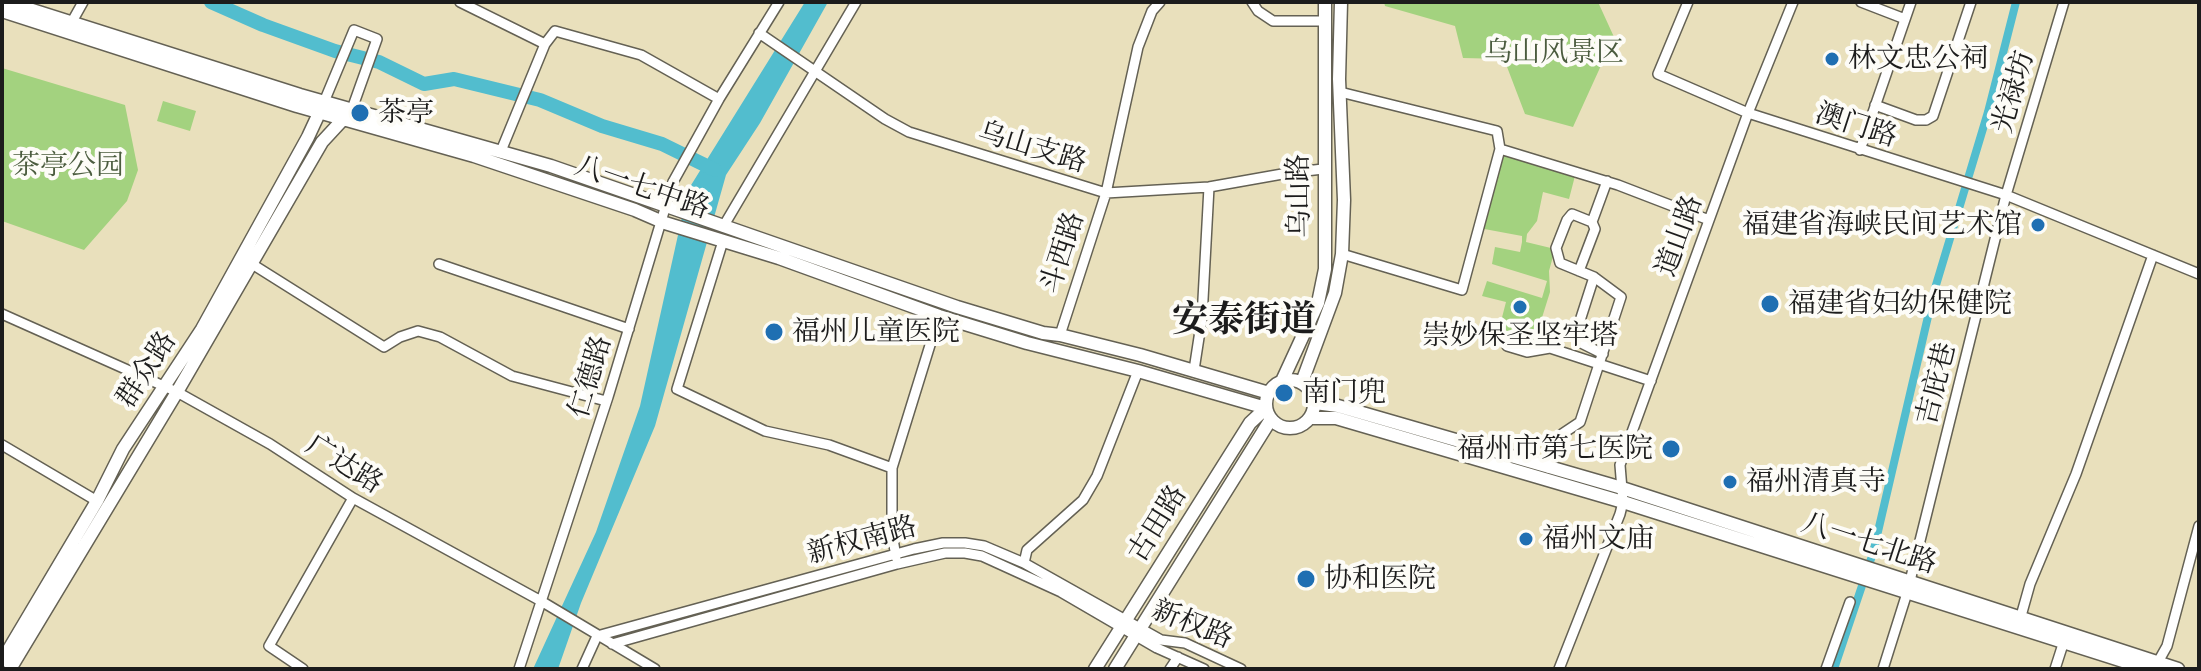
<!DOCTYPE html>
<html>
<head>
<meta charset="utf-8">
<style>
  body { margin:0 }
  #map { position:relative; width:2201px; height:671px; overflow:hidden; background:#e9e0bc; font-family:"EB Garamond",serif }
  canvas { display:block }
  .frame { position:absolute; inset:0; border:4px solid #1c1c1c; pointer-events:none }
</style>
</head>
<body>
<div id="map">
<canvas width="2201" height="671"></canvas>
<div class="frame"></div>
</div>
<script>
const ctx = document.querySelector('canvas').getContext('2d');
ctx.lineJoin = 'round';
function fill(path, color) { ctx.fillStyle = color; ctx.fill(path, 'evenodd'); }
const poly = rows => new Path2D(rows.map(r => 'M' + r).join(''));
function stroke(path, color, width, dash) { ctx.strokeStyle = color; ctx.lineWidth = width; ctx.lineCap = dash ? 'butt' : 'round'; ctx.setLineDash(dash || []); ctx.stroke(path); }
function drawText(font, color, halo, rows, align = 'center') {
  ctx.font = font + ' "EB Garamond","Noto Serif SC",serif'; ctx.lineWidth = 8; ctx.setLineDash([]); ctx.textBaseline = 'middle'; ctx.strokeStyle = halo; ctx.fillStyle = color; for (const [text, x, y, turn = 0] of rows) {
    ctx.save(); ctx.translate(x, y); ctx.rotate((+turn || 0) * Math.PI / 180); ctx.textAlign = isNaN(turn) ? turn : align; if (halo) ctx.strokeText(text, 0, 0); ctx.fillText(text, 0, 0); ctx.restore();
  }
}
fill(poly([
  [1384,2,1598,2,1614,37,1573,127,1525,114,1504,59,1463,58,1455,26,1385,6],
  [2,68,125,105,138,170,127,201,84,250,2,221],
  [163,101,196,111,190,131,157,121],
  [1500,149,1576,172,1569,199,1543,192,1537,221,1527,234,1526,242,1555,249,1549,271,1550,292,1535,340,1522,344,1505,341,1498,333,1506,302,1482,296,1487,281,1542,298,1547,281,1492,264,1495,247,1520,252,1522,242,1522,236,1479,228]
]), '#a3d27f');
fill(poly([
  [805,2,828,2,760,123,726,175,655,426,581,603,558,669,533,669,596,532,640,406,688,190]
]), '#52bdce');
stroke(poly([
  [1834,669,1873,553,1933,295,1988,112,2016,2]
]), '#52bdce', 8);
stroke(poly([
  [211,2,263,25,335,51,379,62,424,84,454,79,540,100,602,126,662,144,715,170]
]), '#52bdce', 14);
const minor = poly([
  [460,2,545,44],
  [1252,2,1258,11,1273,21,1325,21],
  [1688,2,1658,74,1748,113,2006,195,2199,274],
  [1861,2,1905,19],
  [69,27,83,2],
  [759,33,885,119,909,132,1106,193,1209,187,1288,173,1323,169],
  [1340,92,1497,131,1500,149,1462,290,1342,254],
  [324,102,354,30,377,39,352,109],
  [1875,105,1916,120,1926,120,1933,116,1971,2],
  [1500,149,1618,185,1709,220],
  [1860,150,1911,2],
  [501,151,545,44,555,31,641,55,719,99],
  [1592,222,1607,181],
  [723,227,856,2],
  [723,241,677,389,765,431,829,445,892,468],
  [252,264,384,347,400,337,418,331,440,337,512,376,606,401],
  [439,264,629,329],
  [1594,277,1577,330,1579,342,1603,354],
  [2,314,177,392,270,444,353,498,541,601,655,669],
  [1060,335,1106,193,1138,47,1152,11,1160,2],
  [1507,346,1527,352,1550,348,1651,381],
  [1194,370,1202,318,1209,187],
  [2,445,97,501],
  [1548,468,1556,438,1580,422,1621,297,1594,277,1560,263,1556,248,1567,220,1572,214,1592,222,1595,229,1579,271],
  [896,557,892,533,892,468,939,316],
  [1024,563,1027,550,1083,500,1097,476,1138,371],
  [2021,616,2030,584,2076,474,2153,255],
  [612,644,897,564,945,553,965,553,982,556,1061,592,1157,648,1204,669],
  [2158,662,2167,646,2199,526],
  [303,669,269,646,353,498],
  [519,669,608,397,673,182,719,99,779,2],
  [582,669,597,636,914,549,943,543,965,543,984,546,1024,563,1161,640,1185,643,1241,669],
  [1170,669,1178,657],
  [1559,669,1620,514,1623,502,1620,465,1748,113,1793,2],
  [1826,669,1850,602],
  [1883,669,1907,593,2006,195,2064,2],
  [2055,669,2064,641]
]);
const major = poly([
  [7,2,300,95,551,166,957,307,1043,333,1060,335,1140,355,1269,393],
  [2,11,297,106,474,156,635,210,665,223,779,258,939,316,1027,343,1138,371,1266,408,1250,423,1095,669],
  '1266 404a24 24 0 1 1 48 0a24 24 0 1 1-48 0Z',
  [1282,381,1318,303,1325,269,1325,2],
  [1302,382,1335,293,1342,254,1344,200,1339,79,1341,2],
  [1315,403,1338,406,1622,488,2178,669],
  [1311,418,1336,418,1623,502,2148,669],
  [2,661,97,501,123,449,202,329,308,137,321,109],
  [10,669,177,392,322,142,347,115],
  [1115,669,1271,419]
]);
stroke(minor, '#646154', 12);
stroke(major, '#646154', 15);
stroke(minor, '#fff', 9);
stroke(major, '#fff', 12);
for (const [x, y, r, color] of [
  [1832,59,8,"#1f6fb2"],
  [360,113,10,"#1f6fb2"],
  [2038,225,8,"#1f6fb2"],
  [1770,304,10,"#1f6fb2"],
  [1520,307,8,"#1f6fb2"],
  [774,332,10,"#1f6fb2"],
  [1284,393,10,"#1f6fb2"],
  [1671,449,10,"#1f6fb2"],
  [1730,482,8,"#1f6fb2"],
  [1526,539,8,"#1f6fb2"],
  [1306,579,10,"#1f6fb2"]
]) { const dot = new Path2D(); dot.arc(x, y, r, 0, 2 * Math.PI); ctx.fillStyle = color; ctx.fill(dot); stroke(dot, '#fdfcf7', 3); }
drawText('28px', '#4b5c3f', '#fdfcf7', [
  ["乌山风景区",1554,53],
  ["茶亭公园",68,166]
]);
drawText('28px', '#1c1c1c', '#fdfcf7', [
  ["林文忠公祠",1848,59],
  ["茶亭",378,113],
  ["福建省海峡民间艺术馆",2022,225,"right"],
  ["福建省妇幼保健院",1788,304],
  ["福州儿童医院",792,332],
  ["崇妙保圣坚牢塔",1520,336,"center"],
  ["南门兜",1302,393],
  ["福州市第七医院",1653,449,"right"],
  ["福州清真寺",1746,482],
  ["福州文庙",1542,539],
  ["协和医院",1324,579]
], 'left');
drawText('28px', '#1c1c1c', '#fdfcf7', [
  ["光禄坊",2014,92,-74],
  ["澳门路",1856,126,18],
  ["乌山支路",1032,148,17],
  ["八一七中路",642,188,19],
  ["乌山路",1300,196,-91],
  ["道山路",1680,236,-70],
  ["斗西路",1063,253,-72],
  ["群众路",147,370,-57],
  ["仁德路",591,377,-73],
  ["吉庇巷",1937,384,-76],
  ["广达路",344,465,32],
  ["古田路",1158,524,-58],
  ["新权南路",862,541,-15],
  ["八一七北路",1869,544,18],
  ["新权路",1192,625,22]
]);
drawText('bold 36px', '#1c1c1c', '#fdfcf7', [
  ["安泰街道",1244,321]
]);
</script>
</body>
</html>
